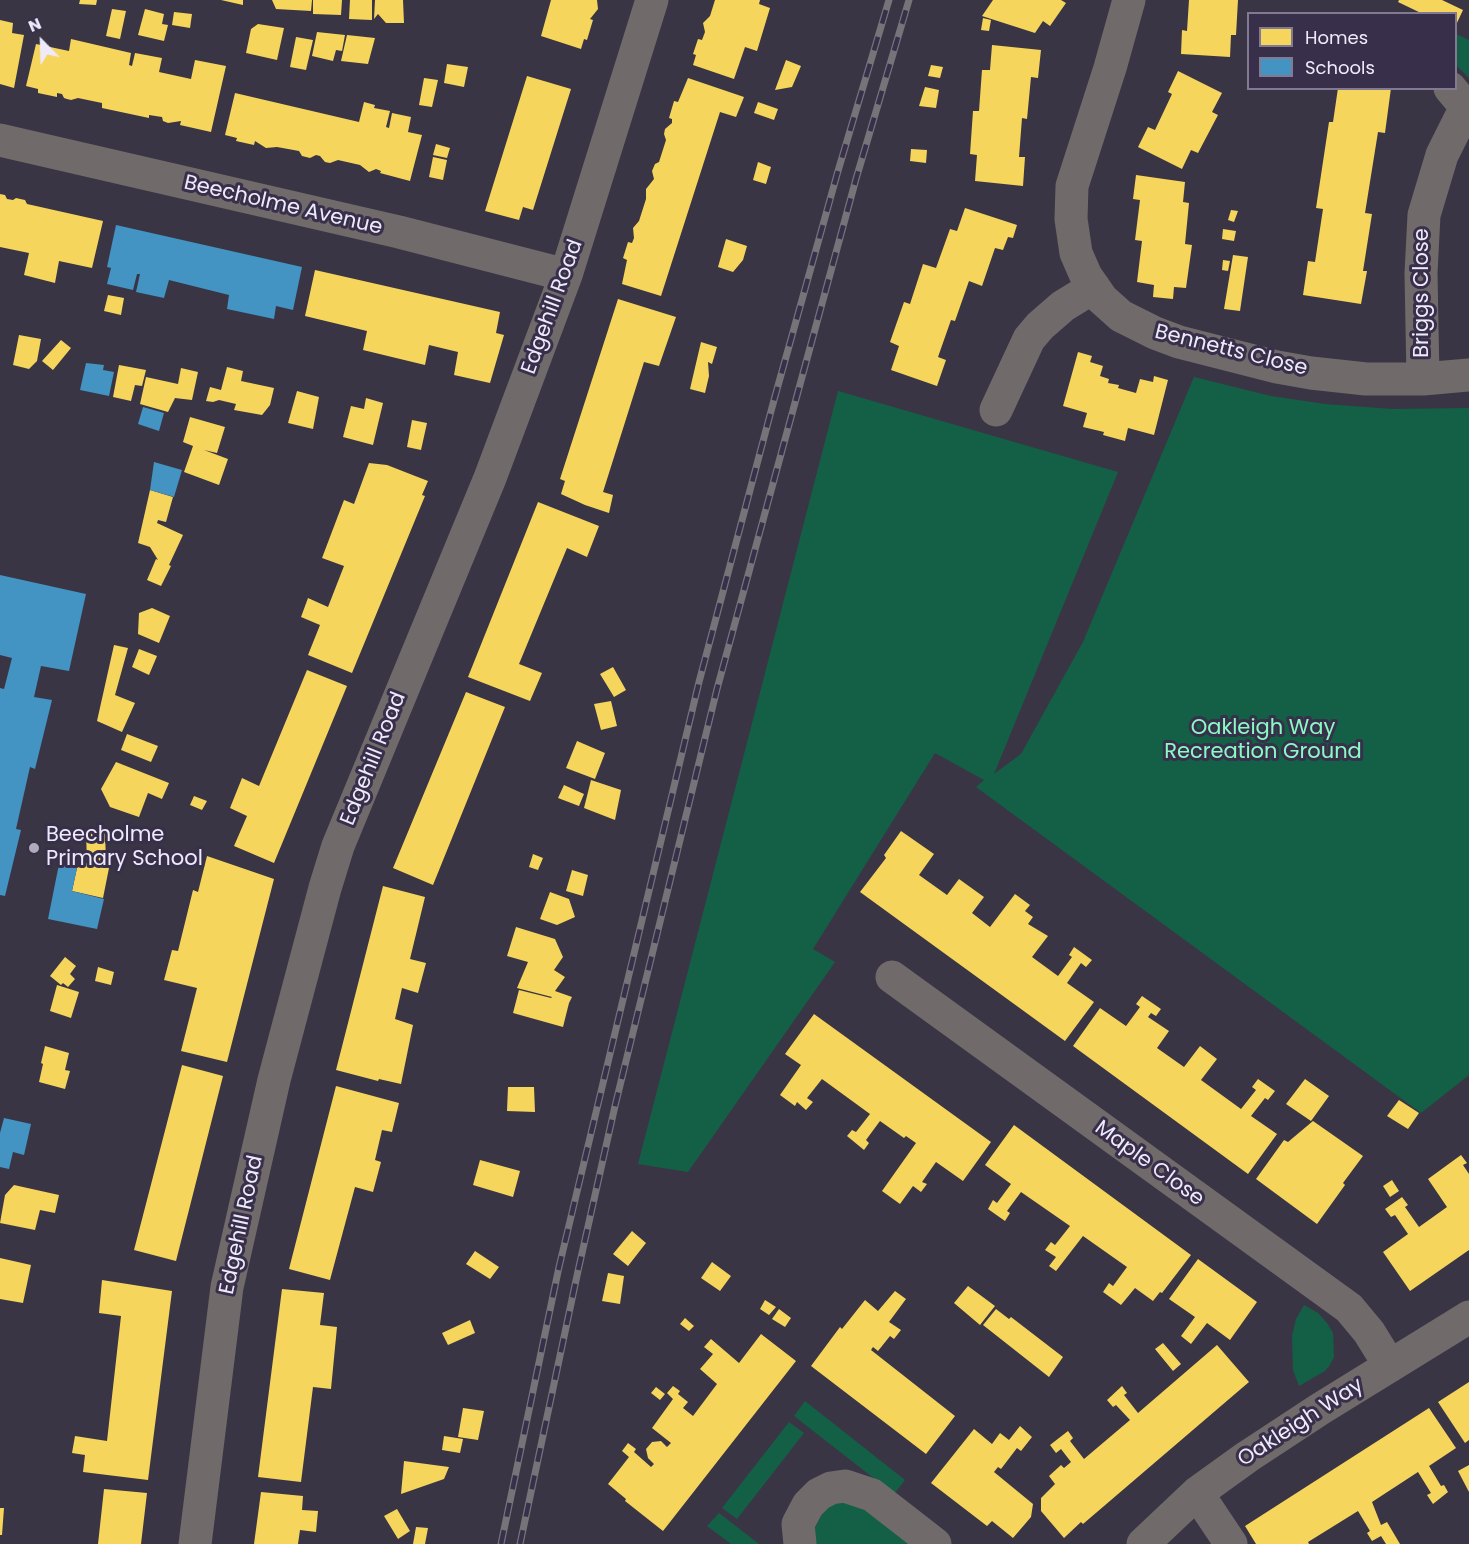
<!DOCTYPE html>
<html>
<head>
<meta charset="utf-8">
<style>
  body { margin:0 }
  #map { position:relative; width:1469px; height:1544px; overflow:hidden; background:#3a3544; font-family:Poppins,sans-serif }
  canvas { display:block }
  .legend { position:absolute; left:1247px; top:12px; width:210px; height:78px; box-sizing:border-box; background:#382f4a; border:2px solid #817a91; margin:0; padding:8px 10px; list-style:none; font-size:18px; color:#efeafb }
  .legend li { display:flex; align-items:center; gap:12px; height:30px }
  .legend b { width:30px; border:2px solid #817a91 }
  .north { position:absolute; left:12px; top:12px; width:60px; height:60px; -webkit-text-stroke:4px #382f4a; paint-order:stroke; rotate:337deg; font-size:16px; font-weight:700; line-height:24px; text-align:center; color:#efeafb }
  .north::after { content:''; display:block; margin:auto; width:21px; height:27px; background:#efeafb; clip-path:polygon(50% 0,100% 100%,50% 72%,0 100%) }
</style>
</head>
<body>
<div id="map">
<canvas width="1469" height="1544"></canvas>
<ul class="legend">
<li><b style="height:16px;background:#f6d55c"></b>Homes</li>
<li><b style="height:16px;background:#4393c3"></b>Schools</li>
</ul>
<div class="north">N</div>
</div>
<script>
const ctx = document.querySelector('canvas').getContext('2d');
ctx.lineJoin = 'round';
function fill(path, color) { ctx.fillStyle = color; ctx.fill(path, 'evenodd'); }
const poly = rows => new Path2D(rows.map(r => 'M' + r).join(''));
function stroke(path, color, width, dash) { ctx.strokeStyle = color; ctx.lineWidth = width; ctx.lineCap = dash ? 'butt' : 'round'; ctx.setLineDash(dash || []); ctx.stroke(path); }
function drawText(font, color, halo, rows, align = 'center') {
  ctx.font = font + ' Poppins,sans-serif'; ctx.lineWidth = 6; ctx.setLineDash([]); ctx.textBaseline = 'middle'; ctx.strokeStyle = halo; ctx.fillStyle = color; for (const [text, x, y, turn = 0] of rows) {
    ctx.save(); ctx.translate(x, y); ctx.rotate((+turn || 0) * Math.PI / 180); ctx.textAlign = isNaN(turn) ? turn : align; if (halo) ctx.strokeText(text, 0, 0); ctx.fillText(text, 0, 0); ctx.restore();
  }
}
fill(poly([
  [1456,34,1469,40,1469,78,1456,65],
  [1194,377,1271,396,1325,404,1392,409,1469,408,1469,1075,1421,1113,976,787,984,780,935,753,813,949,835,962,688,1172,638,1164,838,391,1118,472,994,774,1021,754,1083,642],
  [1304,1305,1318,1313,1327,1323,1333,1333,1334,1357,1330,1365,1325,1371,1299,1386,1293,1370,1292,1336,1296,1319],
  [805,1401,905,1480,894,1494,794,1416],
  [789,1422,804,1433,737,1519,722,1508],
  [847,1498,916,1544,814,1544,815,1528,821,1516,828,1507],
  [719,1513,759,1544,731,1544,707,1526]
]), '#146046');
fill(poly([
  [80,0,97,0,96,5,79,4],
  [221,0,243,0,243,5],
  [272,0,312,0,311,11,276,9],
  [313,0,342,0,341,15,313,14],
  [350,0,372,0,372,20,349,19],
  [375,0,403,0,404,23,386,23,378,14,374,19],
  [551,0,597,0,598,9,590,19,593,20,587,40,584,39,581,49,541,36],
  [715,0,760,0,759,4,770,8,757,51,745,47,734,79,693,65,696,55,693,54,698,39,702,40,705,32,703,23,710,16],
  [993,0,1061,0,1066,3,1050,26,1043,21,1035,33,982,16],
  [1189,0,1238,0,1236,35,1231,35,1230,57,1181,54,1182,30,1187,31],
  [1399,0,1442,0,1463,10,1456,25,1456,14,1423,14,1398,2],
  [112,9,126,11,120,39,106,36],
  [145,9,164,14,162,24,168,25,164,41,138,35],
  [174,12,192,14,190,28,172,25],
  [983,18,991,20,989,31,981,30],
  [0,20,13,23,12,33,24,35,14,88,0,84],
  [258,24,284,28,277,60,246,53,251,29],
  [317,32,345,35,342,51,336,50,333,61,312,56],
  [347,35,375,38,368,64,341,61],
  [296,37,313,40,306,70,290,67],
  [71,39,131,53,129,65,132,66,135,53,162,58,159,72,191,79,195,60,226,66,211,132,180,125,181,121,168,123,163,121,162,117,149,115,149,118,102,108,102,103,78,98,71,100,67,99,64,98,62,94,57,93,57,97,38,93,38,89,26,86,36,44,69,51],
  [992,45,1041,50,1038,78,1031,77,1027,119,1022,118,1019,157,1025,157,1023,186,975,181,977,155,970,154,973,111,979,111,982,70,990,70],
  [786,60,801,66,792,87,775,90],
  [447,64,468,67,464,87,444,83],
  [931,65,943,67,940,78,928,76],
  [1178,71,1222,93,1212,112,1218,115,1198,153,1191,150,1182,169,1138,147,1148,127,1155,130,1172,94,1168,92],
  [527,76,571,89,533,210,523,207,519,220,485,211],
  [424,78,438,80,432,107,419,105],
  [688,78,744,97,736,117,720,112,661,296,622,284,627,260,623,258,628,242,632,243,634,238,633,228,639,221,646,199,646,189,654,179,652,171,655,164,659,162,666,140,664,134,665,129,672,123,672,119,669,118,674,101,678,102],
  [925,87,939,90,936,108,919,106],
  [1338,88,1391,88,1385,133,1378,132,1365,213,1372,214,1363,271,1367,271,1361,304,1303,295,1308,261,1315,262,1323,209,1316,208,1329,122,1333,122],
  [235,93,359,122,364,102,375,105,374,108,390,111,386,127,389,128,392,113,411,117,408,132,422,135,410,181,380,173,381,171,376,169,369,172,360,165,338,160,330,163,325,162,320,156,316,155,310,158,302,156,299,151,277,147,266,148,255,141,254,145,236,141,237,138,225,135],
  [758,102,778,109,774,120,754,113],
  [436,144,450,148,447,158,433,155],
  [911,149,927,150,926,163,910,161],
  [433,157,447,160,443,180,429,177],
  [758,162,771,167,766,184,753,180],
  [1136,175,1185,182,1183,202,1189,203,1185,244,1192,245,1186,288,1174,287,1173,299,1153,297,1154,285,1137,282,1142,241,1135,240,1140,200,1133,199],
  [0,194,5,195,7,199,13,200,16,198,25,200,27,204,103,221,92,268,59,261,55,283,24,275,29,253,0,247],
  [965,208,1017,225,1013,238,1008,237,1003,250,995,248,982,286,969,281,955,321,951,320,938,357,946,360,937,386,891,370,899,346,890,342,904,302,910,304,923,264,936,268,950,229,957,231],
  [1231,210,1238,211,1234,222,1228,220],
  [1223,229,1236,231,1234,241,1222,239],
  [726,239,747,246,743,260,733,272,718,267],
  [1233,255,1248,257,1240,311,1224,309],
  [1223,260,1230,261,1228,271,1222,270],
  [315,270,500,312,496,333,504,335,490,383,454,375,458,352,429,345,425,365,363,350,367,331,305,316],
  [108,295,124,298,121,315,104,311],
  [618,299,676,317,659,366,644,362,603,492,613,495,609,513,585,505,561,494,565,481,560,479],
  [19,335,41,339,37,361,29,369,13,365],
  [61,340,71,348,53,370,42,361],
  [701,342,717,347,712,364,708,362,709,376,705,393,690,389],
  [1078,352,1092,356,1090,362,1103,366,1100,376,1109,379,1108,383,1119,385,1118,388,1136,393,1140,379,1153,382,1154,376,1168,380,1154,435,1128,428,1125,441,1103,435,1104,432,1083,427,1087,413,1063,406],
  [119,365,146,370,142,386,135,385,131,401,113,397],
  [227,367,243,371,241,381,274,388,270,405,262,415,234,410,236,404,219,400,213,402,206,401,210,387,221,390],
  [181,368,198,372,192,400,175,398,168,412,140,404,146,377,178,384],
  [297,391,319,397,313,429,288,423],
  [366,398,383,403,373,445,343,437,351,406,364,409],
  [190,417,225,427,217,453,204,450,228,459,219,485,184,472,193,446,183,442],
  [412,420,427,423,421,450,407,447],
  [369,463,387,465,428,481,422,495,425,496,352,673,308,655,320,625,301,617,308,598,328,607,344,566,322,558,344,500,354,504],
  [150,490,173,497,166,522,158,520,157,523,183,535,169,565,171,566,161,586,147,580,156,559,158,560,150,547,138,543],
  [538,502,599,526,587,557,567,548,519,664,542,673,530,701,468,677],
  [152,608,170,616,159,643,138,634,139,613],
  [114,645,128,648,115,695,135,703,122,732,97,721],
  [139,649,157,656,149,675,132,667],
  [613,667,626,690,614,697,600,674],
  [307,670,347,686,274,863,234,846,247,816,230,808,242,778,259,786],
  [466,692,505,707,433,885,393,868],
  [611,701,617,726,601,730,594,704],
  [127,734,158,746,151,762,121,750],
  [577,741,605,753,595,779,566,768],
  [116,762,169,783,162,799,148,793,139,817,110,807,101,789],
  [591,780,621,790,615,820,584,808],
  [564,785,584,794,579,806,558,798],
  [194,796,207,801,202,810,190,805],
  [901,831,934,854,919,875,947,895,959,879,984,897,972,913,990,927,1015,894,1030,905,1025,911,1033,917,1028,924,1048,936,1032,957,1058,976,1072,957,1069,955,1074,947,1092,960,1086,967,1081,963,1067,983,1094,1002,1065,1041,860,892,886,858,884,855],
  [86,832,105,832,106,862,87,862],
  [533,854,543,858,538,870,529,867],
  [207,856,274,879,227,1062,181,1051,197,988,164,980,172,950,178,951,193,890,198,892],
  [87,863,109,868,103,898,72,891,77,868],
  [572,870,588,875,583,896,566,891],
  [383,886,425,897,410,959,426,963,418,993,402,988,395,1019,413,1025,401,1084,379,1079,378,1081,336,1070],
  [550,892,569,899,575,917,557,925,540,919],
  [516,927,555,939,563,957,554,970,565,977,555,991,572,997,569,1003,563,1027,513,1013,519,990,551,998,552,997,517,988,528,962,507,956],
  [65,957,76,966,70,974,75,979,68,987,63,983,61,985,50,976],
  [98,967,114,972,111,985,95,981],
  [57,985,79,992,71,1018,50,1011],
  [1142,996,1161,1009,1156,1016,1151,1013,1148,1017,1169,1031,1157,1048,1184,1067,1200,1046,1217,1059,1201,1080,1241,1109,1256,1090,1252,1087,1258,1079,1275,1091,1268,1100,1265,1098,1251,1116,1277,1134,1248,1174,1073,1046,1100,1008,1126,1026,1140,1007,1136,1004],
  [814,1014,991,1142,963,1181,936,1162,922,1182,927,1184,921,1192,913,1186,900,1204,882,1191,916,1143,906,1136,904,1138,880,1121,866,1140,869,1143,864,1150,847,1136,852,1130,856,1132,870,1114,822,1079,807,1098,813,1102,806,1110,797,1102,795,1106,780,1095,801,1065,785,1054],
  [45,1046,69,1053,65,1070,70,1071,65,1089,39,1082,43,1064,41,1063],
  [182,1065,223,1076,176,1261,134,1250],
  [1305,1079,1329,1096,1311,1121,1286,1104],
  [336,1086,399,1103,392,1132,382,1130,375,1160,381,1162,373,1192,355,1187,330,1280,289,1269],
  [508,1087,534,1087,535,1112,507,1111],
  [1399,1100,1419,1113,1408,1129,1387,1116],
  [1313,1121,1363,1156,1343,1183,1345,1185,1317,1224,1256,1179,1284,1140,1288,1142],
  [1014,1125,1191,1255,1162,1293,1160,1292,1153,1301,1135,1288,1121,1305,1103,1292,1109,1283,1113,1286,1127,1267,1083,1236,1056,1271,1049,1266,1056,1257,1045,1250,1051,1242,1055,1245,1070,1226,1021,1192,1007,1211,1010,1213,1005,1221,988,1209,993,1200,997,1203,1011,1184,985,1165],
  [1461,1155,1467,1163,1463,1165,1469,1174,1469,1250,1410,1291,1383,1252,1408,1234,1395,1215,1391,1217,1385,1209,1402,1197,1408,1205,1405,1207,1419,1227,1447,1207,1428,1179],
  [480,1160,520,1171,513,1197,473,1185],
  [1392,1180,1399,1191,1390,1197,1383,1186],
  [14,1185,59,1195,55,1213,40,1210,35,1230,0,1223,5,1195],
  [632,1231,646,1243,628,1266,613,1254],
  [475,1251,499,1267,490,1279,466,1264],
  [0,1258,31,1265,23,1303,0,1299],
  [1198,1259,1257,1302,1230,1340,1207,1323,1191,1344,1181,1336,1195,1317,1169,1299],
  [712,1262,731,1276,720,1291,701,1278],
  [608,1273,624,1276,620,1304,602,1301],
  [102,1280,172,1291,148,1480,83,1472,85,1455,72,1453,75,1436,107,1441,121,1316,99,1313],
  [968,1286,995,1306,980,1325,954,1303],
  [282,1289,324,1293,320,1325,337,1327,331,1389,313,1387,301,1482,258,1477],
  [895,1291,906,1299,889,1322,901,1330,894,1339,890,1336,878,1351,873,1347,871,1350,955,1416,926,1454,811,1366,840,1327,842,1329,865,1300,878,1311],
  [765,1300,776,1307,769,1315,760,1309],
  [779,1309,791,1318,785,1327,772,1319],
  [996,1309,1009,1319,1011,1317,1063,1357,1049,1377,983,1325],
  [685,1318,694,1326,689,1331,680,1324],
  [470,1320,475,1333,448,1345,442,1333],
  [761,1334,796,1361,663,1531,625,1501,626,1499,608,1484,629,1457,622,1451,628,1443,636,1449,634,1452,651,1467,654,1464,648,1458,646,1449,652,1442,661,1441,667,1447,671,1443,652,1428,673,1399,667,1393,673,1386,680,1391,678,1394,688,1402,683,1408,693,1416,717,1384,700,1369,713,1354,704,1347,711,1339,739,1363],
  [1163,1343,1181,1364,1173,1371,1155,1349],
  [1217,1345,1249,1382,1083,1524,1081,1522,1064,1538,1041,1511,1041,1498,1055,1484,1049,1476,1061,1465,1064,1468,1071,1462,1061,1449,1056,1453,1050,1445,1068,1431,1073,1438,1070,1441,1084,1459,1130,1420,1116,1405,1113,1407,1107,1400,1122,1386,1127,1393,1124,1395,1138,1413],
  [1469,1382,1469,1440,1465,1443,1438,1402],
  [656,1387,665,1394,660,1400,651,1393],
  [463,1408,484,1411,478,1440,458,1437],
  [1429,1408,1456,1448,1429,1466,1441,1486,1444,1485,1448,1492,1433,1504,1427,1495,1431,1493,1418,1472,1372,1502,1381,1525,1387,1522,1400,1544,1386,1544,1381,1536,1372,1541,1367,1533,1370,1531,1358,1511,1308,1542,1309,1544,1256,1544,1245,1526],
  [1020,1426,1032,1437,1021,1451,1017,1448,1001,1469,998,1467,994,1472,1033,1504,1031,1517,1013,1538,992,1521,987,1526,931,1483,974,1429,992,1444,1000,1433,1009,1440],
  [444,1436,463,1439,460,1453,442,1450],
  [404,1461,449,1467,444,1479,401,1494],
  [1469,1465,1469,1492,1458,1471],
  [104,1489,147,1493,141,1544,98,1544],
  [261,1492,303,1496,302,1510,318,1511,316,1532,300,1530,298,1544,254,1544],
  [0,1508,4,1508,2,1535,0,1535],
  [397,1509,410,1531,398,1539,384,1516],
  [416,1527,428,1528,425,1544,413,1544]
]), '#f6d55c');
fill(poly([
  [116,225,302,267,293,310,276,306,274,319,227,309,229,295,169,280,164,298,136,292,140,274,137,274,133,290,107,284,111,268,107,267],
  [86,363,104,365,103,370,114,372,109,396,80,390],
  [143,407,164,413,159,431,138,424],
  [154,462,182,470,174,497,150,490],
  [0,575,86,594,69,671,41,666,34,697,52,700,35,769,30,767,16,829,21,830,5,896,0,895,0,688,4,689,12,658,0,655],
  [59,864,77,868,72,891,104,899,97,929,48,919],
  [4,1118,31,1124,24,1155,13,1152,9,1169,0,1167,0,1133]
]), '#4393c3');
stroke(poly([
  [1129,0,1110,68,1072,186,1071,219,1076,253,1086,276,1102,299,1121,316,1155,333,1179,342,1277,367,1311,373,1366,379,1423,379,1469,375],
  [0,140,399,232,566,275],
  [1423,379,1421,273,1424,215,1442,155,1466,107,1450,88],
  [996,410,1029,339,1040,326,1063,306,1094,287],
  [892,977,1349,1308,1369,1332,1390,1366],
  [1197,1493,1231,1544],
  [195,1544,227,1287,274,1080,325,888,338,846,490,478,566,275,652,0],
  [800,1544,798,1524,808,1505,819,1494,831,1488,845,1486,872,1495,935,1544],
  [1143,1544,1197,1493,1247,1457,1320,1409,1469,1317]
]), '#706b6a', 33);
const rail = poly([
  [501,1544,559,1267,699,682,774,400,838,171,889,0],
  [520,1544,578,1271,615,1106,717,689,856,179,909,0]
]);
stroke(rail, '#767379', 7);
stroke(rail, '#382f4a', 4.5, [14]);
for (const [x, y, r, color] of [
  [34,848,6,"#b0abbb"]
]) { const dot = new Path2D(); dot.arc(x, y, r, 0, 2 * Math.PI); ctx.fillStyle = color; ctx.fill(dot); stroke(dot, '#382f4a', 2); }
drawText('21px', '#efeafb', '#382f4a', [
  ["Beecholme Avenue",283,206,13],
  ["Briggs Close",1423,293,-90],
  ["Edgehill Road",553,307,-70],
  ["Bennetts Close",1231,351,14],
  ["Edgehill Road",374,759,-68],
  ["Maple Close",1149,1164,36],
  ["Edgehill Road",242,1225,-78],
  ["Oakleigh Way",1301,1423,-33]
]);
drawText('21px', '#8afac5', '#382f4a', [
  ["Oakleigh Way",1263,729],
  ["Recreation Ground",1263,753]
]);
drawText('21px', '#efeafb', '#382f4a', [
  ["Beecholme",46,836],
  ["Primary School",46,860]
], 'left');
</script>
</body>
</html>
